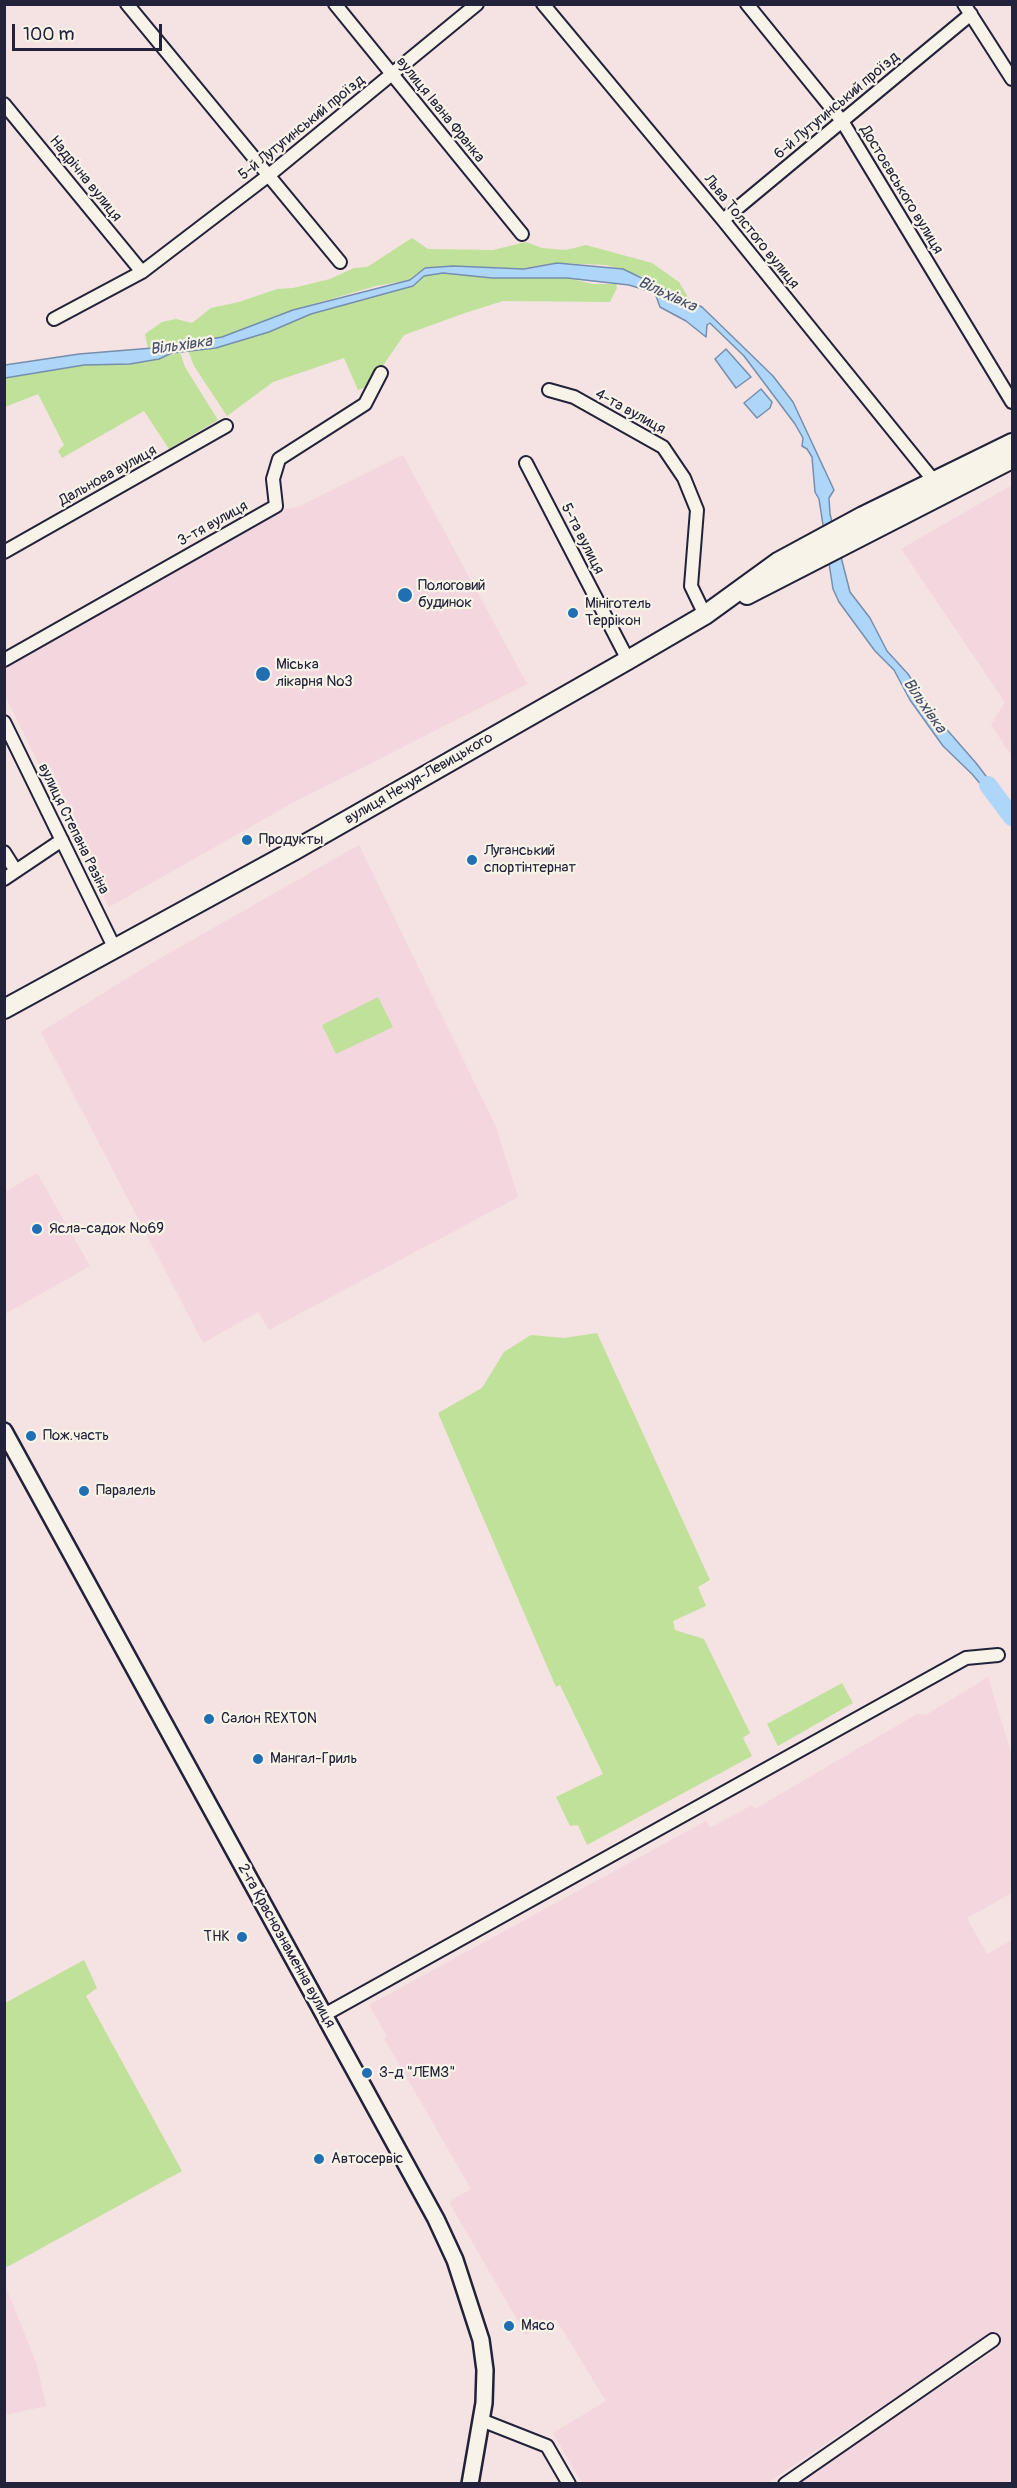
<!DOCTYPE html>
<html>
<head>
<meta charset="utf-8">
<style>
  body { margin:0 }
  #map { position:relative; width:1017px; height:2488px; overflow:hidden; background:#f5e2e2; font-family:Pangolin,sans-serif }
  canvas { display:block }
  .frame { position:absolute; inset:0; border:6px solid #22223b; pointer-events:none }
  .scale { position:absolute; left:12px; top:24px; width:150px; height:27px; box-sizing:border-box; border:3px solid #22223b; border-top:0; padding-left:8px; font-size:18px; line-height:21px; white-space:nowrap; color:#22223b; -webkit-text-stroke:4px #f7f3e8; paint-order:stroke }
</style>
</head>
<body>
<div id="map">
<canvas width="1017" height="2488"></canvas>
<div class="frame"></div>
<div class="scale">100 m</div>
</div>
<script>
const ctx = document.querySelector('canvas').getContext('2d');
ctx.lineJoin = 'round';
function fill(path, color) { ctx.fillStyle = color; ctx.fill(path, 'evenodd'); }
const poly = rows => new Path2D(rows.map(r => 'M' + r).join(''));
function stroke(path, color, width, dash) { ctx.strokeStyle = color; ctx.lineWidth = width; ctx.lineCap = dash ? 'butt' : 'round'; ctx.setLineDash(dash || []); ctx.stroke(path); }
function drawText(font, color, halo, rows, align = 'center') {
  ctx.font = font + ' Pangolin,sans-serif'; ctx.lineWidth = 4.5; ctx.setLineDash([]); ctx.textBaseline = 'middle'; ctx.strokeStyle = halo; ctx.fillStyle = color; for (const [text, x, y, turn = 0] of rows) {
    ctx.save(); ctx.translate(x, y); ctx.rotate((+turn || 0) * Math.PI / 180); ctx.textAlign = isNaN(turn) ? turn : align; if (halo) ctx.strokeText(text, 0, 0); ctx.fillText(text, 0, 0); ctx.restore();
  }
}
fill(poly([
  [403,455,527,684,296,801,109,907,5,695,5,665,275,510,298,507],
  [1012,485,1012,756,991,725,1005,702,901,549],
  [359,845,496,1127,518,1197,269,1330,258,1312,203,1343,41,1032,152,963],
  [37,1173,90,1266,5,1314,5,1192],
  [988,1677,1012,1756,1012,1893,967,1918,987,1954,1012,1940,1012,2483,798,2483,991,2353,981,2340,767,2483,582,2483,553,2433,606,2401,556,2319,526,2335,449,2202,471,2189,384,2038,387,2036,369,2005,706,1821,710,1828,752,1805,755,1809,917,1714,926,1715],
  [5,2285,37,2365,46,2406,5,2415]
]), '#f3d6de');
fill(poly([
  [412,238,428,249,493,250,526,242,542,248,566,250,586,245,652,263,679,282,691,302,644,277,606,265,557,263,524,269,453,266,425,268,410,280,376,286,293,310,222,337,148,348,145,334,162,322,176,319,192,323,211,308,239,302,277,289,293,288,330,279,354,268,367,267],
  [443,273,492,278,567,278,593,284,616,284,617,288,610,302,503,301,465,313,404,335,369,386,358,390,344,358,273,382,227,416,194,366,188,351,216,348,269,332,311,314,413,286,424,276],
  [180,352,185,367,218,420,169,449,144,411,62,458,58,451,64,445,38,394,5,407,4,378,84,365,128,364,158,359],
  [378,997,393,1027,336,1054,322,1025],
  [597,1333,710,1580,698,1587,706,1606,673,1621,675,1630,704,1639,750,1733,743,1738,752,1756,587,1845,578,1825,570,1826,556,1797,603,1774,560,1685,556,1687,438,1413,482,1388,504,1352,531,1335,564,1338],
  [842,1683,853,1703,778,1746,767,1724],
  [84,1960,97,1988,86,1996,182,2171,7,2267,4,2265,5,2003]
]), '#c0e19a');
const water = poly([
  [557,263,623,269,702,307,773,376,793,402,834,490,829,498,830,514,850,592,870,618,887,651,908,674,935,716,976,763,1005,801,999,806,972,774,943,746,910,700,894,670,875,651,839,602,833,589,819,499,815,492,812,457,807,449,802,446,803,438,795,424,744,356,714,327,710,323,707,325,706,337,686,321,660,307,655,293,629,285,567,278,492,278,443,273,424,276,413,286,311,314,269,332,216,348,172,353,159,359,130,364,84,365,5,378,5,365,79,354,165,347,222,337,293,310,410,280,425,268,453,266,524,269,557,263],
  [726,349,751,377,736,388,715,359,726,349],
  [761,389,772,402,770,408,757,418,744,403,761,389]
]);
fill(water, '#aed6f9');
stroke(water, '#768ead', 1.5);
stroke(poly([
  [988,785,1012,817]
]), '#aed6f9', 18);
const minor = poly([
  [127,4,340,262],
  [335,4,522,234],
  [543,4,723,220,934,481],
  [747,4,842,121,1012,402],
  [964,4,1012,79],
  [4,104,142,272],
  [723,220,971,14],
  [54,319,142,272,269,175,477,4],
  [549,390,574,397,663,447,684,478,697,510,691,586,705,615],
  [526,463,628,660],
  [4,552,226,426],
  [4,660,276,506,273,479,279,459,365,404,381,373],
  [4,722,115,949],
  [4,852,16,871],
  [4,879,62,840],
  [324,2015,966,1658,998,1655],
  [481,2420,547,2446,569,2484],
  [785,2484,993,2340]
]);
const tertiary = poly([
  [4,1431,436,2219,455,2260,481,2340,485,2370,484,2403,470,2484]
]);
const primary = poly([
  [747,595,1012,459],
  [4,1009,295,850,628,660,705,615,778,562,863,516,1012,443]
]);
stroke(minor, '#22223b', 16);
stroke(tertiary, '#22223b', 20);
stroke(primary, '#22223b', 22);
stroke(minor, '#f7f3e8', 12);
stroke(tertiary, '#f7f3e8', 15);
stroke(primary, '#f7f3e8', 18);
for (const [x, y, r, color] of [
  [405,595,8,"#1f6fb2"],
  [573,613,6,"#1f6fb2"],
  [263,674,8,"#1f6fb2"],
  [247,840,6,"#1f6fb2"],
  [472,860,6,"#1f6fb2"],
  [37,1229,6,"#1f6fb2"],
  [31,1436,6,"#1f6fb2"],
  [84,1491,6,"#1f6fb2"],
  [209,1719,6,"#1f6fb2"],
  [258,1759,6,"#1f6fb2"],
  [242,1937,6,"#1f6fb2"],
  [367,2073,6,"#1f6fb2"],
  [319,2159,6,"#1f6fb2"],
  [509,2326,6,"#1f6fb2"]
]) { const dot = new Path2D(); dot.arc(x, y, r, 0, 2 * Math.PI); ctx.fillStyle = color; ctx.fill(dot); stroke(dot, '#f7f3e8', 2); }
drawText('15px', '#22223b', '#f7f3e8', [
  ["6-й Лутугинський проїзд",837,106,-40],
  ["вулиця Івана Франка",440,110,51],
  ["5-й Лутугинський проїзд",302,128,-39],
  ["Надрічна вулиця",85,179,51],
  ["Достоєвського вулиця",901,190,59],
  ["Льва Толстого вулиця",751,232,51],
  ["4-та вулиця",630,412,29],
  ["Дальнова вулиця",108,476,-29],
  ["3-тя вулиця",213,524,-29],
  ["5-та вулиця",582,539,63],
  ["вулиця Нечуя-Левицького",419,779,-30],
  ["вулиця Степана Разіна",73,829,64],
  ["2-га Краснознаменна вулиця",286,1946,61]
]);
drawText('15px', '#22223b', '#f7f3e8', [
  ["Пологовий",418,586],
  ["будинок",418,603],
  ["Мініготель",585,604],
  ["Террікон",585,621],
  ["Міська",276,665],
  ["лікарня №3",276,682],
  ["Продукты",259,840],
  ["Луганський",484,851],
  ["спортінтернат",484,868],
  ["Ясла-садок №69",49,1229],
  ["Пож.часть",43,1436],
  ["Паралель",96,1491],
  ["Салон REXTON",221,1719],
  ["Мангал-Гриль",270,1759],
  ["ТНК",230,1937,"right"],
  ["З-д \"ЛЕМЗ\"",379,2073],
  ["Автосервіс",331,2159],
  ["Мясо",521,2326]
], 'left');
drawText('italic 16px', '#454f6a', '#f7f3e8', [
  ["Вільхівка",667,295,25],
  ["Вільхівка",181,346,-8],
  ["Вільхівка",924,706,55]
]);
</script>
</body>
</html>
